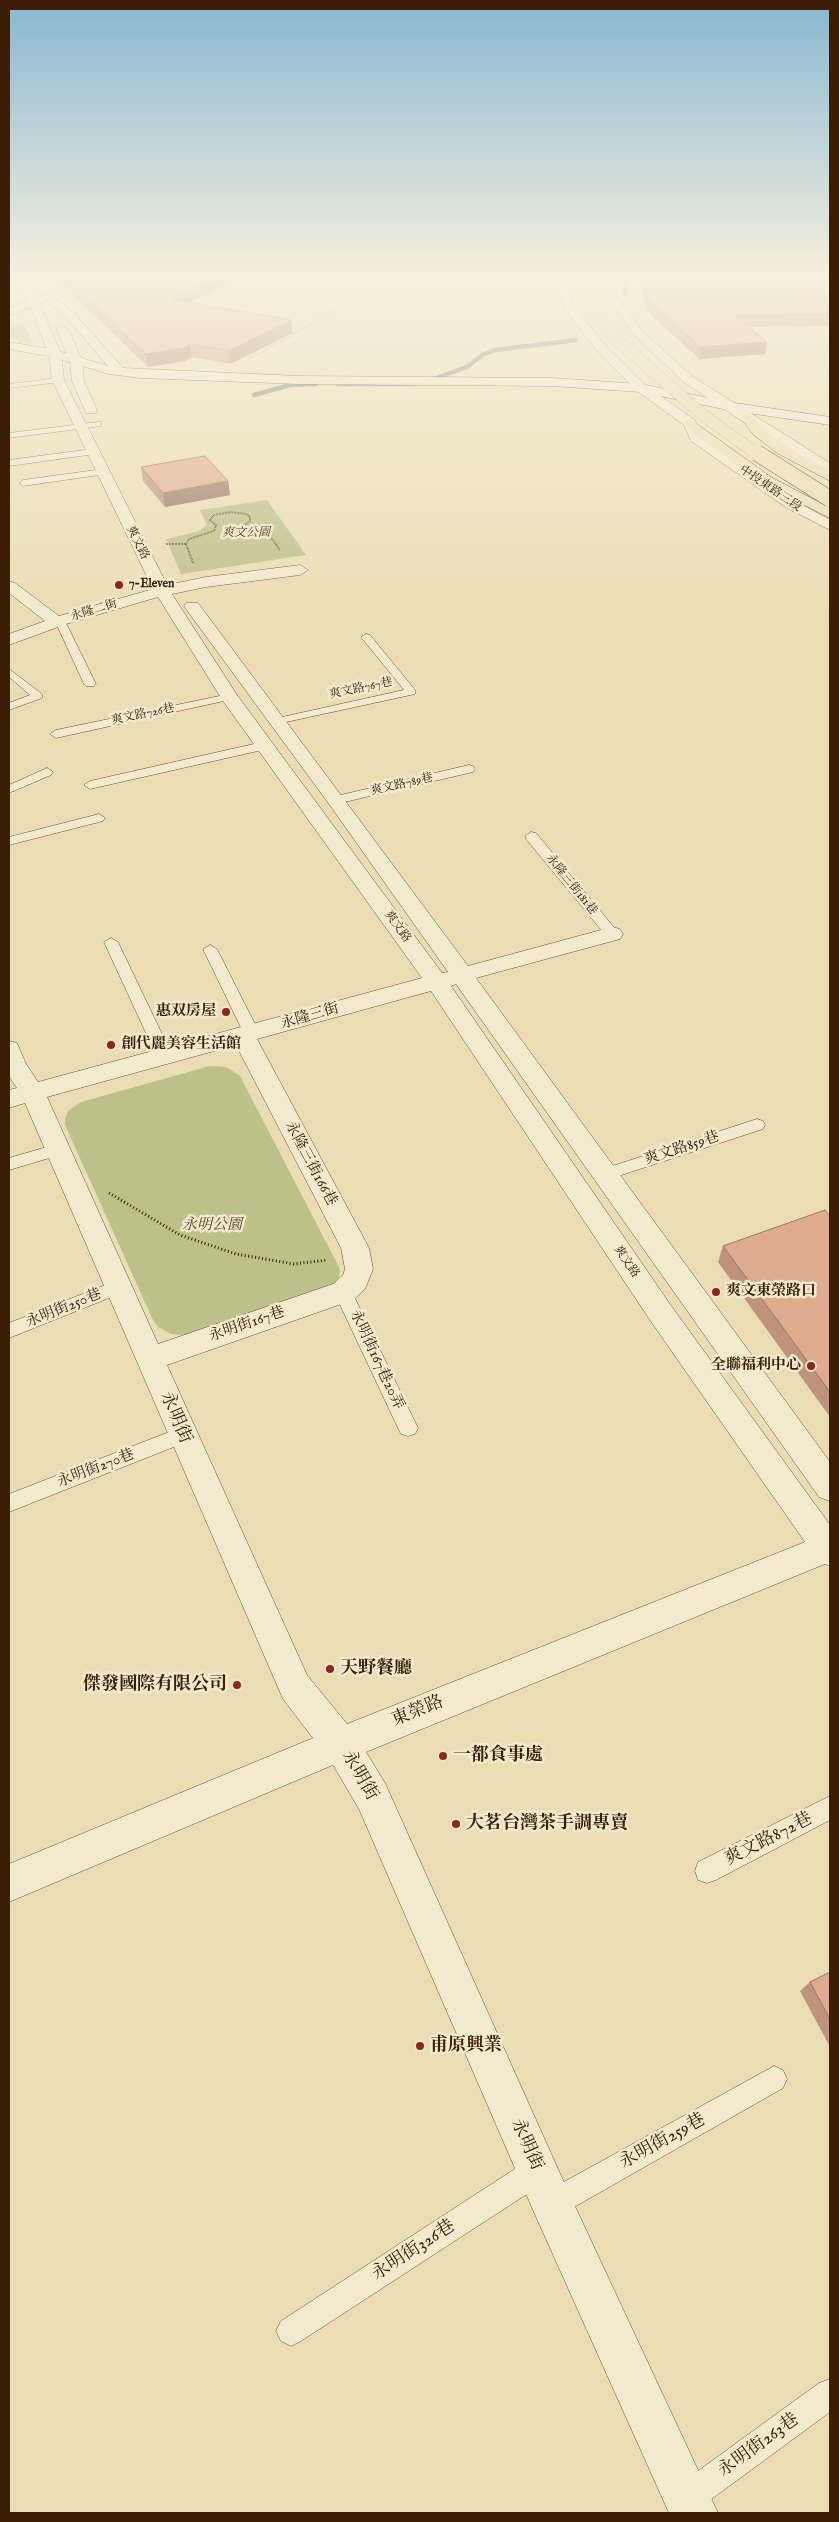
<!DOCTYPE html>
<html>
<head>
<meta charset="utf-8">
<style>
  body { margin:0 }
  #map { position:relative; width:839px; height:2522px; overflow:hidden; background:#ebddb3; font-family:"IM FELL English",serif }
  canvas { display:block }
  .frame { position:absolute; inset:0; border:10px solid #3b1e05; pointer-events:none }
</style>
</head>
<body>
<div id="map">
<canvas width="839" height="2522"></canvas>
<div class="frame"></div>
</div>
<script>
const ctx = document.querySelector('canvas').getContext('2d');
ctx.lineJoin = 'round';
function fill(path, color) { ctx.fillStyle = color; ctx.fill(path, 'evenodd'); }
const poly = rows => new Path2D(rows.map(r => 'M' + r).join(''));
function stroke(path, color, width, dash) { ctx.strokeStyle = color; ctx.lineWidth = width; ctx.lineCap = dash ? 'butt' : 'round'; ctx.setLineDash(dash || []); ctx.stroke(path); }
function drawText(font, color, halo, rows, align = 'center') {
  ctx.font = font + ' "IM FELL English","Noto Serif TC",serif'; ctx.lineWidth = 5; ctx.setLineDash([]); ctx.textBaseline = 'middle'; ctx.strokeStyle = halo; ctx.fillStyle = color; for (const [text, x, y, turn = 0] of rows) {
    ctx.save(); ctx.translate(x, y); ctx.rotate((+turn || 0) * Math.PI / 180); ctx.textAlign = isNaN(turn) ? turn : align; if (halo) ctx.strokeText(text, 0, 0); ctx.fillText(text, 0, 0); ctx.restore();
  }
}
fill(poly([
  [23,322,33,344,9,338,9,326],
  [267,500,306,555,181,574,166,539,199,531,207,525,200,510],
  [210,1066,226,1067,240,1076,340,1269,339,1277,332,1285,187,1335,171,1334,158,1327,153,1320,65,1125,65,1119,68,1111,81,1102]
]), '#bcc089');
stroke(poly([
  [624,294,626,275],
  [428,381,467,367,482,355,495,350,576,340],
  [338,384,414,384],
  [254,395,290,385,316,384]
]), '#737c6a', 4.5);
const lane = poly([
  [632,275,638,275,633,296,628,301,613,304,613,302,627,295,632,275],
  [58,378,61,378,61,382,9,388,9,384,58,378],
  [98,422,101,422,101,426,9,438,9,433,98,422],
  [92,449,96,452,95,454,9,466,9,460,92,449],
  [103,469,107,472,106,474,23,486,19,483,23,480,103,469],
  [60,618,65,621,96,684,94,686,86,686,84,684,55,621,60,618],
  [366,634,370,635,415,690,415,694,277,724,273,723,273,719,404,690,361,637,366,634],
  [9,669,42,694,42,698,9,710,9,703,30,695,9,677,9,669],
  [229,694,235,697,233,699,56,738,50,734,56,730,229,694],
  [267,741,271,742,271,748,90,789,84,785,90,781,267,741],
  [469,765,473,766,475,769,473,772,336,804,330,800,332,797,469,765],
  [47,768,53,772,51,775,9,793,9,785,47,768],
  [99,814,105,818,103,821,9,845,9,837,99,814],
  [531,832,536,833,617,931,619,934,617,937,607,937,526,839,525,836,531,832],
  [111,938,118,942,173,1057,170,1061,160,1061,157,1057,104,942,111,938],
  [210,945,217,949,260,1034,257,1038,252,1039,244,1034,203,949,210,945],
  [757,1119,763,1121,765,1125,763,1129,606,1180,600,1178,598,1174,600,1170,757,1119],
  [57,1144,63,1146,65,1150,63,1154,9,1170,9,1158,57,1144],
  [118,1280,124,1282,127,1287,124,1292,9,1338,9,1323,118,1280],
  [343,1285,349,1287,352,1292,418,1428,415,1434,408,1436,401,1434,398,1428,334,1292,337,1287,343,1285],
  [182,1427,189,1429,192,1435,189,1441,9,1512,9,1494,182,1427],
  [830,1796,830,1820,716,1880,707,1883,698,1880,695,1871,698,1862,830,1796],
  [774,2066,783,2070,787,2079,783,2088,562,2214,552,2218,542,2214,538,2204,542,2194,774,2066],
  [537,2157,547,2161,551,2171,547,2181,301,2341,291,2346,281,2341,276,2331,281,2321,527,2161,537,2157],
  [830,2379,830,2412,698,2509,688,2513,676,2509,671,2498,676,2487,819,2383,830,2379]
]);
const street = poly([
  [13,275,23,275,39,303,61,354,64,380,167,585,206,577,300,565,308,570,300,575,206,587,172,594,237,695,442,973,448,972,329,804,186,609,184,606,186,603,198,603,468,966,612,927,620,929,623,934,620,939,476,978,830,1462,830,1501,819,1497,456,984,451,986,672,1307,830,1525,830,1566,825,1564,366,1752,385,1783,567,2189,718,2513,669,2513,537,2219,359,1809,333,1765,9,1902,9,1864,313,1738,283,1699,25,1103,9,1108,9,1090,17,1088,9,1076,9,1041,17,1043,26,1064,38,1082,422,978,223,701,158,597,66,624,9,645,9,634,45,621,9,593,9,581,15,583,59,616,153,589,52,380,49,354,29,303,13,275],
  [431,991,652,1323,805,1542,347,1724,307,1675,167,1365,353,1300,365,1289,373,1269,369,1248,257,1039,431,991],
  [236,1045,341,1248,345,1269,343,1275,333,1284,158,1344,47,1097,236,1045],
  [548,275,558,275,577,310,607,347,645,385,695,420,702,436,797,502,830,520,830,530,787,508,691,441,684,425,637,391,599,353,566,311,548,275],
  [590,275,600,275,642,331,693,377,830,463,830,473,760,433,685,383,634,335,590,275],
  [62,326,68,329,82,361,84,381,97,410,96,413,86,413,72,381,70,361,56,329,62,326]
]);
const secondary = poly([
  [120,275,137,275,56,298,73,312,123,368,299,376,551,378,641,384,728,402,830,417,830,425,728,410,641,392,551,386,299,384,140,378,109,374,53,357,9,349,9,342,55,350,108,366,65,316,47,301,9,315,9,308,44,295,120,275]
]);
const primary = poly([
  [746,414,751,415,764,429,787,447,830,471,830,481,777,453,754,435,740,418,746,414],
  [690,419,771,477,830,508,830,518,761,483,685,426,683,423,685,420,690,419]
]);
stroke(lane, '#674e30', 1);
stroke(street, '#674e30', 1);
stroke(secondary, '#3b1e05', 1);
stroke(primary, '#3b1e05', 1);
stroke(poly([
  [257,355,396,275]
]), '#3b1e05', 1, [0.5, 1]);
stroke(poly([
  [166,544,186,544],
  [193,563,186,544,189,539,214,531,216,525,210,520,214,515,230,512,246,514,250,517,250,521,239,530,243,533,272,539,280,550]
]), '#3b1e05', 2, [0.5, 1]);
stroke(poly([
  [109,1193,180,1235,236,1254,294,1264,327,1260]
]), '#3b1e05', 3, [1, 2.5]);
fill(lane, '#f2e9ce');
fill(street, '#f2e9ce');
fill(secondary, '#f2e9ce');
fill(primary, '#ebddb3');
const primaryBridgeFar1 = poly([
  [571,275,609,333,703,415,758,455]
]);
const primaryBridge = poly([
  [757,453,830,499]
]);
stroke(primaryBridgeFar1, '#3b1e05', 12, []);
stroke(primaryBridge, '#3b1e05', 17, []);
stroke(primaryBridgeFar1, '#ebddb3', 12);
stroke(primaryBridge, '#ebddb3', 16);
fill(poly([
  [51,275,244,275,190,303,291,320,292,333,230,364,192,357,185,361,148,367,73,295,71,286,65,288],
  [320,275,364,275,363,282],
  [639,275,830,275,830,285,821,285,830,298,830,326,749,327,767,342,765,354,699,359,648,312,638,282],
  [141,467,228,481,230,495,165,507,143,481],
  [830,1216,830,1417,718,1262,723,1246],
  [830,1972,830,2047,800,1991,810,1982]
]), '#bf937b');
fill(poly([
  [65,275,113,275,70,283,71,286,65,288,62,276],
  [219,275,244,275,172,312,171,299],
  [291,320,292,333,230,364,229,351],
  [767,342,765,354,699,359,700,347],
  [190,344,192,357,185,361,148,367,146,354],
  [228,481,230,495,165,507,163,493]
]), '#9b7864');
const building = poly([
  [100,275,219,275,171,299,291,320,229,351,190,344,184,348,146,354,70,283,100,275],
  [641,275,814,275,830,298,830,314,735,315,767,342,700,347,649,300,641,275],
  [205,456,228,481,163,493,141,467,205,456],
  [825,1210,830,1216,830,1392,723,1246,825,1210],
  [830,1972,830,2019,810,1982,830,1972]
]);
fill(building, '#deab8f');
stroke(building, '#9b7864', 1);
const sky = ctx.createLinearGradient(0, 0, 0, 628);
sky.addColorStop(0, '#88b7d1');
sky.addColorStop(0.44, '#f6f0dd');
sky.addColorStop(1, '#f6f0dd00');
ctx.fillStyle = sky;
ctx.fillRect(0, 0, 839, 628);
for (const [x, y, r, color] of [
  [119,585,5,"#8f2418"],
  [226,1012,5,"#8f2418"],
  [111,1045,5,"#8f2418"],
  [716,1292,5,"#8f2418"],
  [811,1366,5,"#8f2418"],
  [330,1669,5,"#8f2418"],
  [237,1685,5,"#8f2418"],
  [443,1756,5,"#8f2418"],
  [456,1824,5,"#8f2418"],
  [420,2046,5,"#8f2418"]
]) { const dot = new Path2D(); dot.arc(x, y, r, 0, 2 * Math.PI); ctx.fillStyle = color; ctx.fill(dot); stroke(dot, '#f2e9ce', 2); }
drawText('12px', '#3b1e05', '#f2e9ce', [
  ["中投東路三段",770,489,34],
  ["爽文路",137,543,63],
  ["永隆二街",94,611,-17],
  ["爽文路767巷",361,689,-12],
  ["爽文路726巷",143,715,-12],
  ["爽文路789巷",402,785,-13],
  ["永隆三街181巷",571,885,51],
  ["爽文路",397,927,54],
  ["爽文路",626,1262,56]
]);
drawText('italic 12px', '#5b4626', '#f2e9ce', [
  ["爽文公園",246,534]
]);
drawText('bold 12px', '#3b1e05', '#f2e9ce', [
  ["7-Eleven",129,585]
], 'left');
drawText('bold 15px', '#3b1e05', '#f2e9ce', [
  ["惠双房屋",216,1012],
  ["創代麗美容生活館",121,1045,"left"],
  ["爽文東榮路口",726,1292,"left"],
  ["全聯福利中心",801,1366]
], 'right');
drawText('15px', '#3b1e05', '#f2e9ce', [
  ["永隆三街",310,1017,-16],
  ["爽文路859巷",682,1149,-18],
  ["永隆三街166巷",310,1164,62],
  ["永明街250巷",64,1309,-22],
  ["永明街167巷",247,1325,-19],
  ["永明街167巷20弄",376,1360,65],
  ["永明街270巷",96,1469,-21]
]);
drawText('italic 15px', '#5b4626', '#f2e9ce', [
  ["永明公園",212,1226]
]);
drawText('18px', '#3b1e05', '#f2e9ce', [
  ["永明街",175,1418,67],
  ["東榮路",418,1712,-22],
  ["永明街",359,1776,60],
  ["爽文路872巷",769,1840,-27],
  ["永明街259巷",663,2142,-29],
  ["永明街",526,2145,66],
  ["永明街326巷",414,2251,-33],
  ["永明街263巷",759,2446,-36]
]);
drawText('bold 18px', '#3b1e05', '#f2e9ce', [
  ["天野餐廳",340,1669],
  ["傑發國際有限公司",227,1685,"right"],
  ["一都食事處",453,1756],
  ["大茗台灣茶手調專賣",466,1824],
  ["甫原興業",430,2046]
], 'left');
</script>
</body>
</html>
